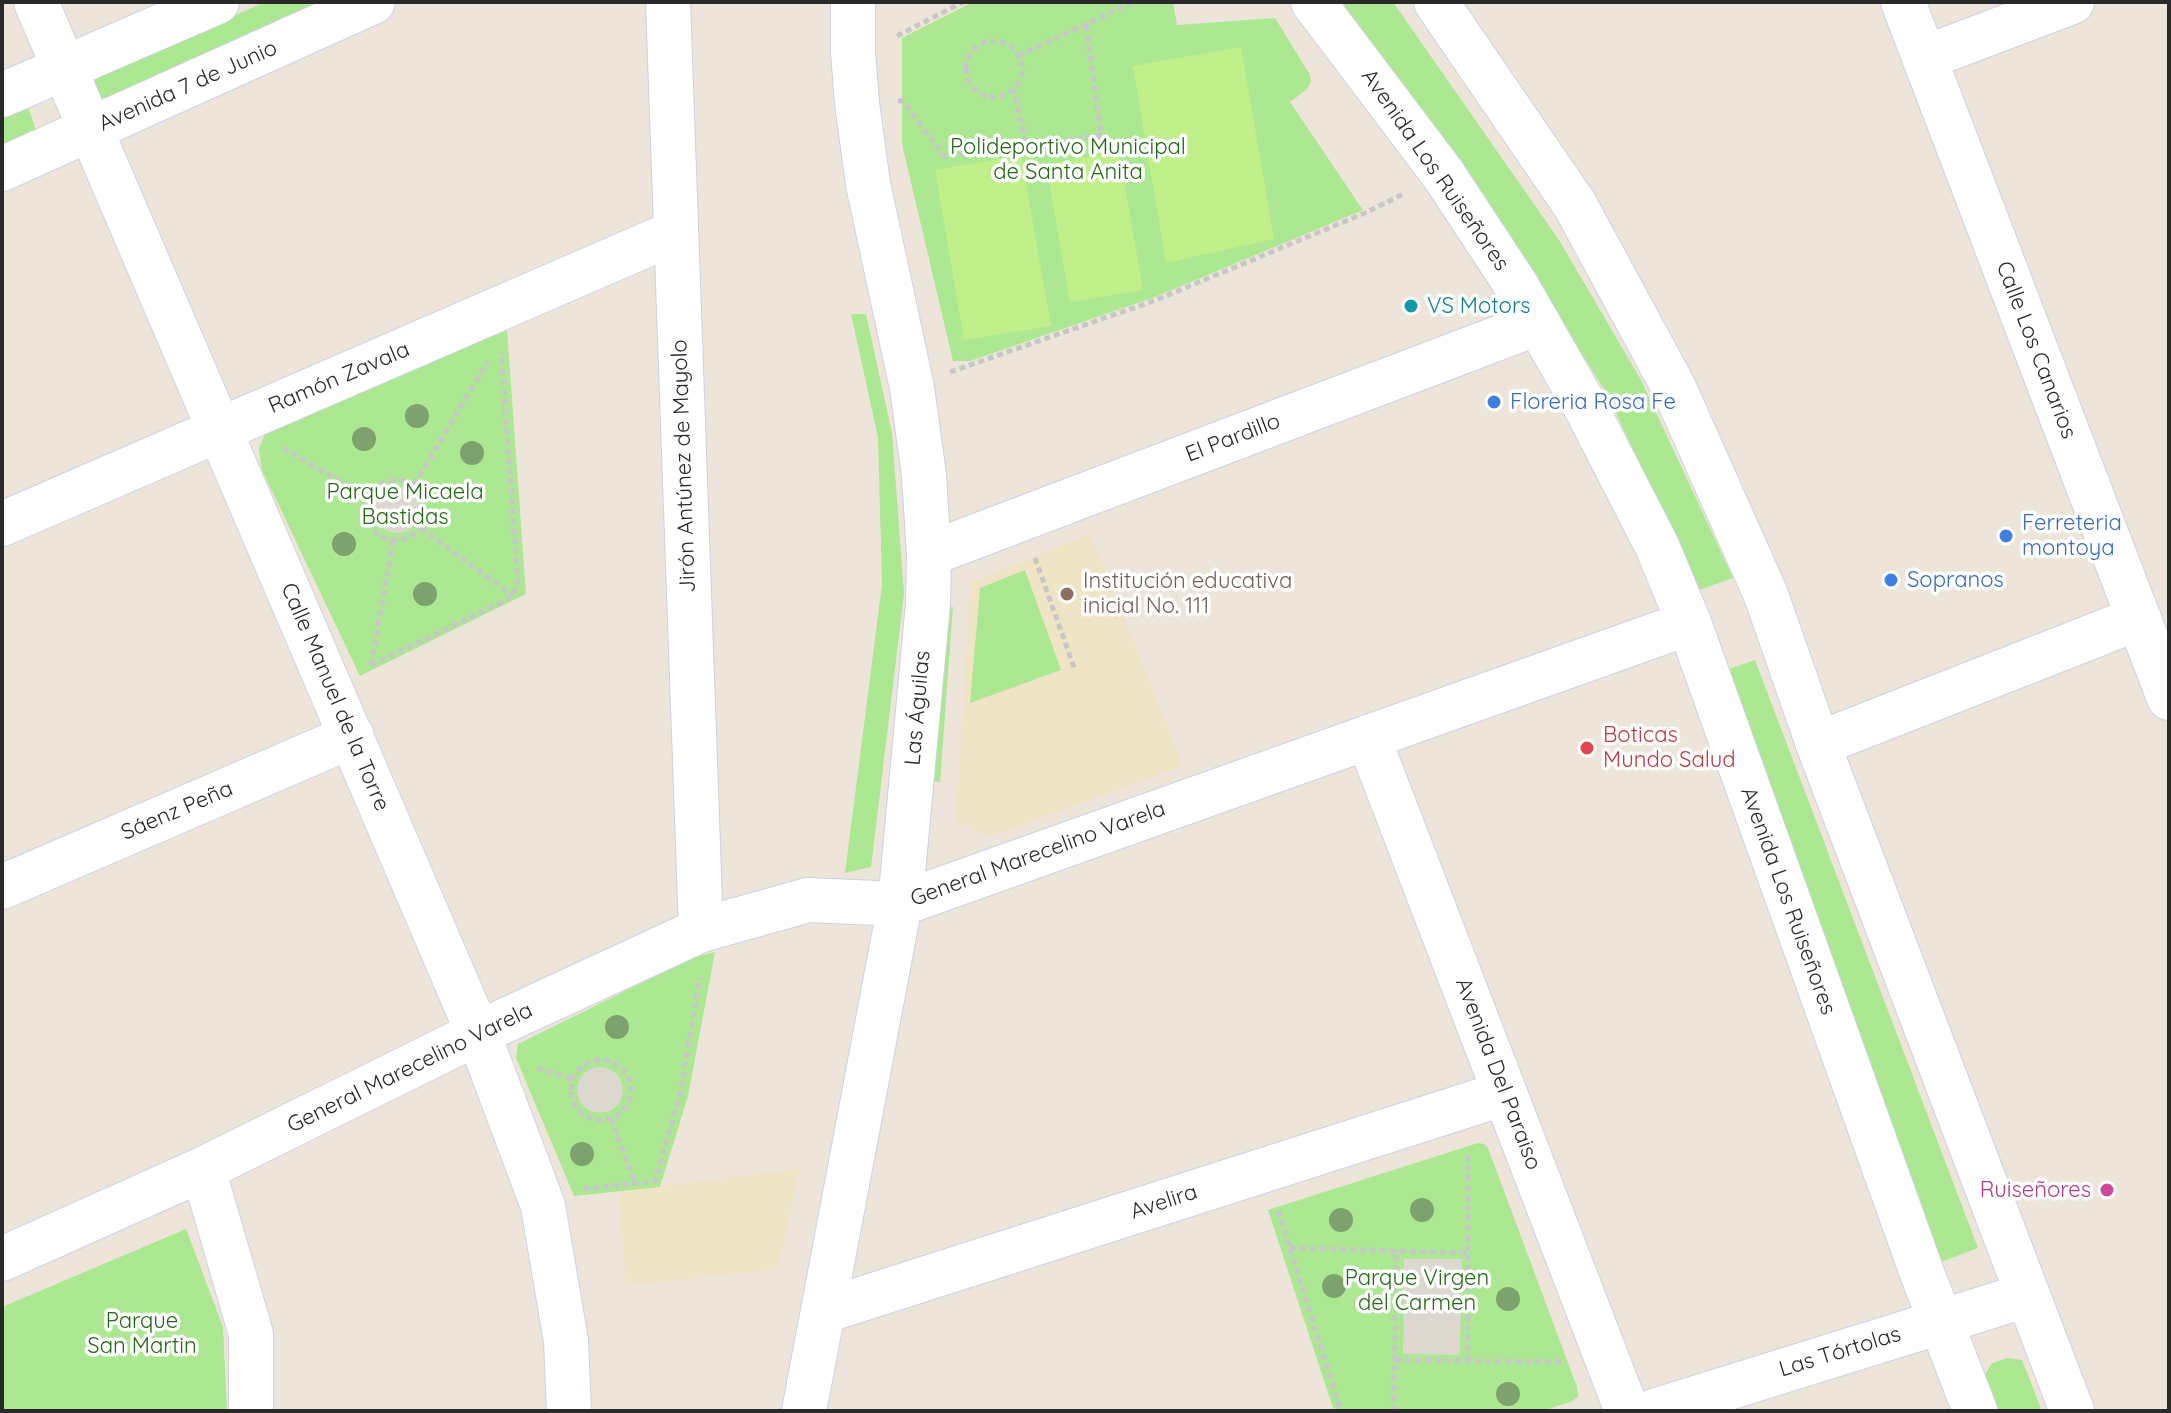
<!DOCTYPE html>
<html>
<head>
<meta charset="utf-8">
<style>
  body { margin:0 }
  #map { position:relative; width:2171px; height:1413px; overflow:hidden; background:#ede5d9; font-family:Quicksand,sans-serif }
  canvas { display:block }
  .frame { position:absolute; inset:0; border:4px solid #292929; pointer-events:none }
</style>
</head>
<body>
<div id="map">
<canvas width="2171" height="1413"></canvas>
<div class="frame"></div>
</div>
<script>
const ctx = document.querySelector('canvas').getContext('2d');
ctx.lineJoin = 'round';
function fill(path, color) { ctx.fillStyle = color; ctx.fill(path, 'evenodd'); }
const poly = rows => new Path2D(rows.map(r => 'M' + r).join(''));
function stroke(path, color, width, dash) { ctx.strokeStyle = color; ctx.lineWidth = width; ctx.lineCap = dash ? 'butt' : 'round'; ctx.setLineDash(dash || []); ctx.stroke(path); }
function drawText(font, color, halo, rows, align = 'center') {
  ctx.font = font + ' Quicksand,sans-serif'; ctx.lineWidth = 7; ctx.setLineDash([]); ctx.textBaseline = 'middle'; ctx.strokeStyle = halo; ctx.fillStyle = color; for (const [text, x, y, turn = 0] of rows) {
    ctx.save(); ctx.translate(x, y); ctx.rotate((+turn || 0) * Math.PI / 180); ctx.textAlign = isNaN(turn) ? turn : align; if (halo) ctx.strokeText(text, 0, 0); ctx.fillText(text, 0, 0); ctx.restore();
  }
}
fill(poly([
  [1091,534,1183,766,989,837,956,822,970,583],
  [800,1168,778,1269,626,1286,619,1192]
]), '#f0e4c7');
fill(poly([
  [265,2,318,2,105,99,99,97,93,83,97,77],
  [973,2,1173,2,1177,25,1275,18,1310,75,1311,81,1307,89,1290,102,1363,210,1155,297,970,361,953,361,902,144,902,38],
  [1342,2,1393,2,1559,240,1641,380,1733,578,1699,590,1607,394,1527,266],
  [27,104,36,130,2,145,2,115],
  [851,314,866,314,892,433,904,594,871,867,845,873,882,585,878,437],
  [507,330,526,594,360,676,262,470,259,449,265,434],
  [1025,570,1061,670,970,703,980,588],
  [942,606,953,607,940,782,930,781],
  [1755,660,1978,1248,1941,1262,1723,671],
  [715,952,688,1096,660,1187,574,1196,516,1058,518,1044,694,957],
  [1478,1143,1484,1144,1488,1148,1577,1387,1578,1396,1573,1401,1542,1411,1334,1411,1268,1210],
  [186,1229,223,1327,227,1411,2,1411,2,1307],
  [2007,1358,2022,1360,2042,1411,1998,1411,1984,1376,1992,1363]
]), '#abe891');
fill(poly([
  [1241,47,1274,239,1166,263,1133,66],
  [1119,152,1143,290,1070,302,1046,164],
  [1021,155,1051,326,964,340,935,170]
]), '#c1f08b');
fill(poly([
  '374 510a23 23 0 1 1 46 0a23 23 0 1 1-46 0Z',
  '577 1090a23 23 0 1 1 46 0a23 23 0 1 1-46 0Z',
  [1404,1259,1462,1259,1460,1355,1403,1354]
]), '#dcd8d0');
const minor = poly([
  [668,2,701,930],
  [1903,2,2169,698],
  [1924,58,2072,2],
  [2,524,676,232],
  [929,554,1538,323],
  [1368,737,1627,1411],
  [1818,744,2139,618],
  [2,887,352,736],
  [203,1169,251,1334,251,1411],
  [2,1259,203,1169,478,1033,701,930,808,900,900,904,1689,623],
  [824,1311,1505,1093],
  [804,1411,900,904,928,604,929,554,924,475,912,388,868,184,857,103,853,52,853,2],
  [1654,1411,2027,1295]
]);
const tertiary = poly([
  [36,2,478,1033,543,1206,566,1341,569,1411],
  [2,95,217,2],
  [2,169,373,2]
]);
const secondary = poly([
  [1313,2,1443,174,1516,285,1583,402,1657,546,1689,623,1922,1273,1975,1411],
  [1436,2,1575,205,1673,386,1766,595,1818,744,2072,1411]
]);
stroke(minor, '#ced1e3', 46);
stroke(tertiary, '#ced1e3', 46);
stroke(secondary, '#ced1e3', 46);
stroke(poly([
  [897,36,963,2],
  '966 69a28 28 0 1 1 56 0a28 28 0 1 1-56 0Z',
  [1018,56,1133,2],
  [898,101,903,101,944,156,1026,146,1014,89],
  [1026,146,1101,135,1086,24],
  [950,372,1156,300,1365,213,1405,193],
  [283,448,369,498],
  '366 510a30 30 0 1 1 60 0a30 30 0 1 1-60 0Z',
  [414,485,488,361],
  [421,528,512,595],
  [1035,558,1075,670],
  [371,665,504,601,512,595,518,585,501,352],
  [371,665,393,541],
  '571 1090a30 30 0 1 1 60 0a30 30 0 1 1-60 0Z',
  [537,1068,572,1079],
  [611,1118,635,1184],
  [583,1189,655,1181,680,1095,700,977],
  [1278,1211,1341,1411],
  [1290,1248,1468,1253],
  [1395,1360,1562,1362],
  [1468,1361,1468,1151],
  [1394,1411,1396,1250]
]), '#c7c7c7', 5, [6, 4]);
stroke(minor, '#fff', 44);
stroke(tertiary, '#fff', 44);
stroke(secondary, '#fff', 44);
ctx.fillStyle = '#7da26d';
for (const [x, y] of [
  [417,416],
  [364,439],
  [472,453],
  [344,544],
  [425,594],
  [617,1027],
  [582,1154],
  [1422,1210],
  [1341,1220],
  [1334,1286],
  [1508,1299],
  [1508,1394]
]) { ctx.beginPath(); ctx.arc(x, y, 12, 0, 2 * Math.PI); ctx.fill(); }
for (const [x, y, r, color] of [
  [1411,306,8,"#0f9aa8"],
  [1494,402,8,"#3f7fe0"],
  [2006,536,8,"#3f7fe0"],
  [1891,580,8,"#3f7fe0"],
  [1067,594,8,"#8d6e63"],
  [1587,748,8,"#e0444e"],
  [2107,1190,8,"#d1479c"]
]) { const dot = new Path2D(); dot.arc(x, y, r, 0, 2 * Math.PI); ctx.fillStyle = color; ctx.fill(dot); stroke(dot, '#fff', 3); }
drawText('22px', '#292929', '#fff', [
  ["Avenida 7 de Junio",188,86,-24],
  ["Avenida Los Ruiseñores",1435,170,55],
  ["Calle Los Canarios",2036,350,69],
  ["Ramón Zavala",339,378,-23],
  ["El Pardillo",1233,438,-21],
  ["Jirón Antúnez de Mayolo",684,466,-92],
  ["Calle Manuel de la Torre",335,697,67],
  ["Las Águilas",918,708,-85],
  ["Sáenz Peña",177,811,-23],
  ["General Marecelino Varela",1038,854,-20],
  ["Avenida Los Ruiseñores",1788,901,70],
  ["General Marecelino Varela",410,1068,-26],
  ["Avenida Del Paraiso",1498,1074,69],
  ["Avelira",1164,1202,-18],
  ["Las Tórtolas",1840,1352,-17]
]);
drawText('22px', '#226b14', '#fff', [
  ["Polideportivo Municipal",1068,147],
  ["de Santa Anita",1068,172],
  ["Parque Micaela",405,492],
  ["Bastidas",405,517],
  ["Parque Virgen",1417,1278],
  ["del Carmen",1417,1303],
  ["Parque",142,1321],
  ["San Martin",142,1346]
]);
drawText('22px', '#0d838f', '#fff', [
  ["VS Motors",1427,306]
], 'left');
drawText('22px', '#366cbe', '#fff', [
  ["Floreria Rosa Fe",1510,402],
  ["Ferreteria",2022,523],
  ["montoya",2022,548],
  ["Sopranos",1907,580]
], 'left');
drawText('22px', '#785e54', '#fff', [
  ["Institución educativa",1083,581],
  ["inicial No. 111",1083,606]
], 'left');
drawText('22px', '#be3a42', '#fff', [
  ["Boticas",1603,735],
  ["Mundo Salud",1603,760]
], 'left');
drawText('22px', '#b23c85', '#fff', [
  ["Ruiseñores",2091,1190]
], 'right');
</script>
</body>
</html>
